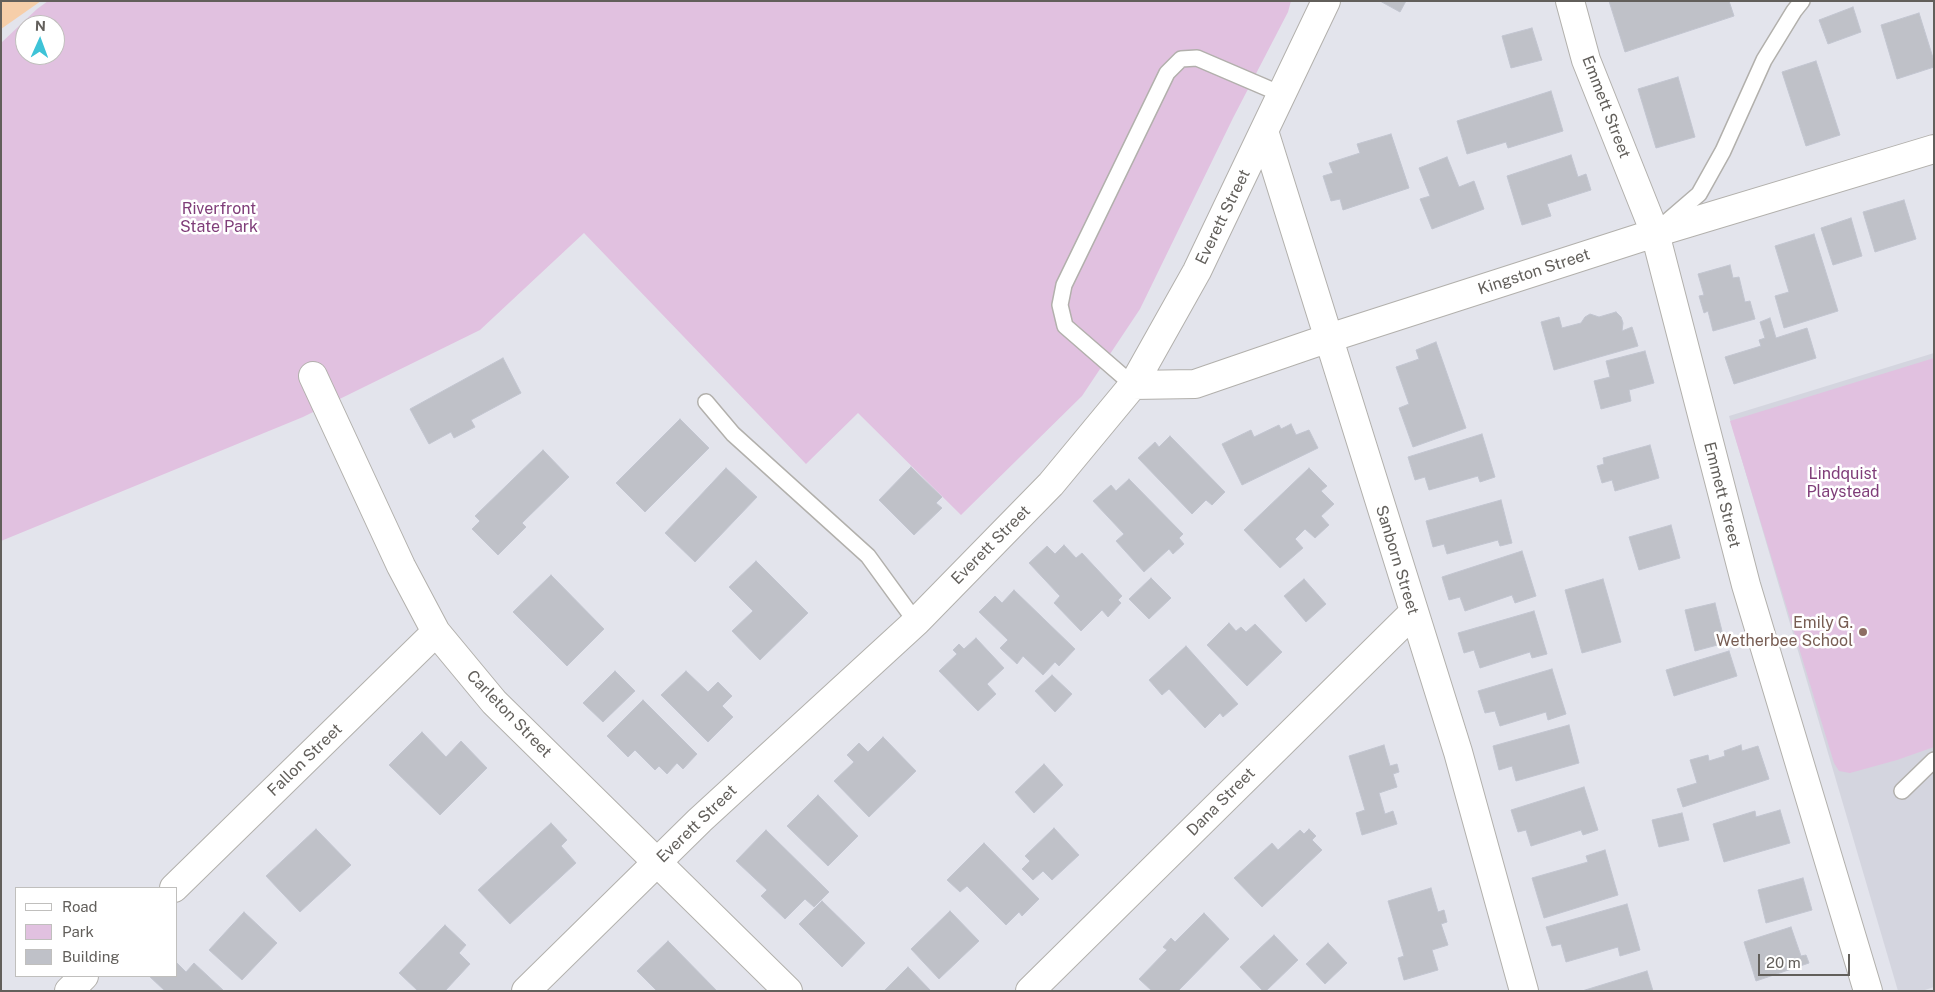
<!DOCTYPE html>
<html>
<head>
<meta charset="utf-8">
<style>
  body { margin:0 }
  #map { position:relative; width:1935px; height:992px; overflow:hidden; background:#e3e4ec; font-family:"Public Sans",sans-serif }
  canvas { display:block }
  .frame { position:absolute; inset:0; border:2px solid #625f5b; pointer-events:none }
  .legend { position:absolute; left:15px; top:887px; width:162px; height:90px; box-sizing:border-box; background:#fff; border:1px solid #c0bfbd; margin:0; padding:6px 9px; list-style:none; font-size:15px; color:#625f5b }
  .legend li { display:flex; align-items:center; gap:10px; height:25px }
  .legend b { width:25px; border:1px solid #c0bfbd }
  .north { position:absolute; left:15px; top:15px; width:50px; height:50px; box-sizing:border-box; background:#fff; border:1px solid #c0bfbd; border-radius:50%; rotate:2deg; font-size:14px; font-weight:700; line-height:20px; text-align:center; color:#625f5b }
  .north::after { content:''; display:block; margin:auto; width:18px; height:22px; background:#3ec3d7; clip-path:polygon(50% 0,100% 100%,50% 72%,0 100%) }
  .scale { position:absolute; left:1758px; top:954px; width:92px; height:22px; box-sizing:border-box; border:2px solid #625f5b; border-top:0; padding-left:6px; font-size:15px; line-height:18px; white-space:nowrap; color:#625f5b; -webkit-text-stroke:4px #fff; paint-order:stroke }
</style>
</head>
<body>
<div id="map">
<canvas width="1935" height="992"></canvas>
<div class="frame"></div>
<ul class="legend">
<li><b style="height:6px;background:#fff"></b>Road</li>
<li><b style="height:14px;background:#e1c1e0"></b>Park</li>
<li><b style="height:14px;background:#bfc1c8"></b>Building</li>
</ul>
<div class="north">N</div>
<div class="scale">20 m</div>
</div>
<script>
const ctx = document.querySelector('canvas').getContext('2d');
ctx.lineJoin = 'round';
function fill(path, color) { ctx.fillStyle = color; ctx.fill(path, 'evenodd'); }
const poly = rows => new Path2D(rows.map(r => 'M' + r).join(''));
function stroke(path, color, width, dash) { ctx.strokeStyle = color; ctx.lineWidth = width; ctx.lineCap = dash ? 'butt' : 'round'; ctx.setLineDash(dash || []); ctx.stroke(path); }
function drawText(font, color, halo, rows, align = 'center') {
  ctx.font = font + ' "Public Sans",sans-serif'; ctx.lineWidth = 5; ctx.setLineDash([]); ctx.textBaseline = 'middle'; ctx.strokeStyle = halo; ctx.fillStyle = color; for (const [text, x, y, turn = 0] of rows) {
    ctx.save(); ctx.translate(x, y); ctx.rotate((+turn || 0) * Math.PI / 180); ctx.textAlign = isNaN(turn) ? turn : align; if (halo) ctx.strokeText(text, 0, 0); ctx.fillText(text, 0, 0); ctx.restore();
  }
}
fill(poly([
  [1934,353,1934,987,1922,991,1898,991,1729,416]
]), '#d4d5df');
fill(poly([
  [48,1,1291,1,1288,12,1233,118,1140,309,1082,396,961,515,858,413,806,464,584,233,480,330,303,417,1,541,1,43,37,9],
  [25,25,55,25,55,55,25,55],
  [1934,358,1934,747,1897,760,1850,773,1839,771,1834,763,1730,421]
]), '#e1c1e0');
fill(poly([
  [1,1,41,1,1,29]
]), '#f6cea9');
const building = poly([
  [1380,1,1406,1,1400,12,1380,1],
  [1609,1,1729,1,1734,16,1625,52,1609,1],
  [1853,7,1861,32,1828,44,1819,20,1853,7],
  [1919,13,1934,61,1934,67,1897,79,1881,25,1919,13],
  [1532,28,1542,60,1511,68,1502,36,1532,28],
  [1816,61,1840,135,1806,146,1782,72,1816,61],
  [1678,77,1695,137,1656,148,1638,89,1678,77],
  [1551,91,1563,131,1508,148,1506,142,1467,154,1457,121,1551,91],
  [1391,134,1409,188,1343,210,1340,199,1331,201,1323,176,1333,173,1329,163,1360,153,1357,144,1391,134],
  [1571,155,1578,177,1586,174,1591,190,1547,204,1551,216,1522,225,1507,176,1571,155],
  [1447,157,1459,187,1474,181,1484,209,1432,229,1420,199,1430,196,1419,168,1447,157],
  [1904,200,1916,239,1875,252,1863,212,1904,200],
  [1851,218,1862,256,1833,265,1821,228,1851,218],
  [1814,234,1838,311,1784,328,1775,296,1789,292,1775,246,1814,234],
  [1730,265,1733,278,1739,277,1745,302,1750,301,1755,319,1713,331,1708,311,1704,313,1699,296,1704,295,1698,274,1730,265],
  [1616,312,1621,317,1623,323,1622,331,1632,327,1638,346,1554,370,1541,322,1559,317,1562,328,1581,323,1585,317,1590,314,1599,317,1616,312],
  [1770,318,1776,338,1807,328,1816,358,1734,384,1725,357,1761,346,1759,340,1765,338,1760,322,1770,318],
  [1436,342,1466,428,1413,447,1399,408,1409,404,1396,367,1419,359,1416,350,1436,342],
  [1645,351,1654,383,1629,390,1631,401,1601,409,1594,381,1610,377,1606,361,1645,351],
  [503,358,521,393,471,420,475,427,454,438,451,432,429,444,410,409,503,358],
  [680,419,709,448,645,512,616,483,680,419],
  [1291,424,1296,435,1309,430,1318,448,1242,485,1222,444,1251,430,1254,437,1279,425,1281,429,1291,424],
  [1482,434,1495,477,1480,482,1478,476,1429,490,1425,477,1415,480,1408,457,1482,434],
  [1170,436,1225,492,1212,505,1206,500,1192,514,1138,458,1155,442,1159,447,1170,436],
  [1650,445,1659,478,1615,491,1612,480,1602,483,1597,466,1604,464,1603,458,1650,445],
  [543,450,569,477,522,523,526,527,498,555,472,529,480,521,475,516,543,450],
  [911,467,942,497,936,503,942,508,914,535,879,500,911,467],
  [726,468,757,497,695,562,665,533,726,468],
  [1309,468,1327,486,1321,491,1334,504,1321,516,1329,525,1315,538,1305,529,1295,539,1303,548,1280,568,1244,530,1309,468],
  [1129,479,1183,534,1179,538,1184,544,1173,554,1169,549,1144,572,1116,541,1124,534,1093,501,1111,485,1116,491,1129,479],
  [1501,500,1512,543,1500,546,1498,540,1447,554,1444,544,1433,547,1426,521,1501,500],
  [1671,525,1680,558,1639,570,1629,537,1671,525],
  [1064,545,1076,558,1082,553,1122,596,1118,600,1121,603,1108,617,1102,610,1081,631,1054,603,1060,596,1029,563,1047,546,1055,554,1064,545],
  [1522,551,1536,596,1515,603,1512,595,1465,611,1460,597,1449,600,1442,577,1522,551],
  [756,561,808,613,760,660,732,631,753,611,729,587,756,561],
  [551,575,604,629,567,666,513,612,551,575],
  [1151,578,1171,598,1149,619,1129,599,1151,578],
  [1304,579,1326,604,1306,622,1284,596,1304,579],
  [1603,579,1621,642,1582,653,1565,590,1603,579],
  [1014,590,1075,649,1059,666,1055,662,1043,675,1023,656,1017,664,1000,648,1008,640,979,612,995,596,1002,603,1014,590],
  [1715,603,1725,643,1695,651,1685,610,1715,603],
  [1534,611,1547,654,1532,658,1530,652,1480,668,1474,650,1464,653,1458,633,1534,611],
  [1229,623,1236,631,1241,627,1246,632,1255,624,1282,652,1247,686,1207,645,1229,623],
  [976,638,1004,668,987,684,996,694,978,711,939,671,957,654,953,650,959,644,964,649,976,638],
  [1186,646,1238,704,1223,717,1220,713,1205,728,1169,689,1162,695,1149,680,1186,646],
  [1729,651,1737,676,1674,696,1666,670,1729,651],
  [1552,669,1566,714,1548,720,1546,712,1500,726,1495,711,1485,713,1478,691,1552,669],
  [615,671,635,691,603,722,583,703,615,671],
  [686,671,708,692,718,682,732,696,722,706,733,717,708,742,661,695,686,671],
  [1052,675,1072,694,1055,712,1035,691,1052,675],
  [643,700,697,754,683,769,677,763,667,774,659,766,655,770,635,750,628,757,607,736,643,700],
  [1569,725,1579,763,1516,781,1512,766,1499,770,1493,746,1569,725],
  [422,732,446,757,461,741,487,768,440,815,389,765,422,732],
  [883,737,916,771,869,817,834,781,854,762,847,755,859,743,868,752,883,737],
  [1384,745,1390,766,1397,764,1399,772,1393,774,1397,787,1379,793,1385,814,1393,811,1397,824,1362,835,1356,813,1365,810,1349,756,1384,745],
  [1741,745,1742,751,1758,746,1769,779,1683,807,1677,789,1697,783,1690,760,1708,755,1709,761,1725,756,1724,751,1741,745],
  [1044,764,1063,785,1034,813,1015,792,1044,764],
  [1584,787,1598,830,1583,835,1581,830,1531,846,1526,830,1518,832,1511,810,1584,787],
  [818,795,858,836,828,866,787,826,818,795],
  [1780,810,1790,843,1724,862,1713,824,1755,811,1756,817,1780,810],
  [1682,813,1689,840,1659,847,1652,820,1682,813],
  [551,823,567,840,561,846,576,863,510,924,478,890,551,823],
  [1054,828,1079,855,1052,880,1043,871,1033,880,1022,869,1030,861,1025,856,1054,828],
  [316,829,351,865,300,912,266,876,316,829],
  [1309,829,1316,836,1312,840,1322,850,1262,907,1234,878,1272,843,1278,850,1300,830,1304,834,1309,829],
  [766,830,829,892,814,907,805,899,785,919,761,896,767,890,736,861,766,830],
  [984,843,1039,899,1022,916,1019,912,1006,925,967,886,960,892,947,880,984,843],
  [1605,850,1618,895,1544,918,1532,878,1588,862,1586,856,1605,850],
  [1803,878,1812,910,1766,923,1758,890,1803,878],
  [1431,888,1438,912,1444,910,1447,922,1441,924,1448,945,1432,950,1438,970,1404,980,1398,958,1404,956,1388,901,1431,888],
  [822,901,865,943,842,967,799,924,822,901],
  [1627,904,1640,950,1620,956,1618,947,1566,962,1561,944,1552,946,1546,927,1627,904],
  [950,911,979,941,939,979,911,949,950,911],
  [244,912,277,943,242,980,209,950,244,912],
  [1204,913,1229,939,1178,991,1152,991,1139,979,1167,950,1163,947,1171,938,1175,942,1204,913],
  [445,925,466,945,459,953,470,964,445,991,418,991,399,973,445,925],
  [1791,927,1801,956,1806,955,1809,963,1756,981,1744,942,1791,927],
  [1274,935,1298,960,1266,991,1263,991,1240,967,1274,935],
  [668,941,717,991,657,991,637,971,668,941],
  [1328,943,1347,963,1325,984,1306,964,1328,943],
  [176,962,186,972,194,963,224,991,165,991,149,976,176,976,176,962],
  [908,967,931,991,884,991,908,967],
  [1647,971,1653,991,1582,991,1647,971]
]);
fill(building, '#bfc1c8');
stroke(building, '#c2c5d0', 1);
const service = poly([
  [1663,225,1699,194,1723,151,1764,60,1794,11,1802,1],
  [1133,385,1065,326,1060,305,1064,285,1167,73,1181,59,1197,58,1281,94],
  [706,402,733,434,868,556,916,622],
  [1902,791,1934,760]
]);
const minor = poly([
  [1570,1,1586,60,1655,233,1746,585,1868,991],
  [1264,131,1458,752,1524,991],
  [313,376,401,566,436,632,494,702,788,991],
  [1133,385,1195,384,1329,338,1655,233,1934,149],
  [174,888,436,632],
  [69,991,84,976],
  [526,991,700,820,916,622,1051,484,1133,385,1197,271,1326,1],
  [1030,991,1413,613]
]);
stroke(service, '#b2b0ac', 18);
stroke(minor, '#b2b0ac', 30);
stroke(service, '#fff', 15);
stroke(minor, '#fff', 28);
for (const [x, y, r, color] of [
  [1863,632,5,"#8d6e63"]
]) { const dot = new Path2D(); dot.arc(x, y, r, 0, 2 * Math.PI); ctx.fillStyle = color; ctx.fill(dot); stroke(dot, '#fff', 2); }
drawText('16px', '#625f5b', '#fff', [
  ["Emmett Street",1606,107,69],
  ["Everett Street",1223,217,-64],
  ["Kingston Street",1534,272,-18],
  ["Emmett Street",1722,495,76],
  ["Everett Street",991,545,-45],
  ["Sanborn Street",1397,560,73],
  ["Carleton Street",509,714,46],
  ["Fallon Street",305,760,-44],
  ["Dana Street",1221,802,-45],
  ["Everett Street",697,824,-44]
]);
drawText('16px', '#7f3d79', '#fff', [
  ["Riverfront",219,209],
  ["State Park",219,227],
  ["Lindquist",1843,474],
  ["Playstead",1843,492]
]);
drawText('16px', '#785e54', '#fff', [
  ["Emily G.",1853,623],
  ["Wetherbee School",1853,641]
], 'right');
</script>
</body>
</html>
